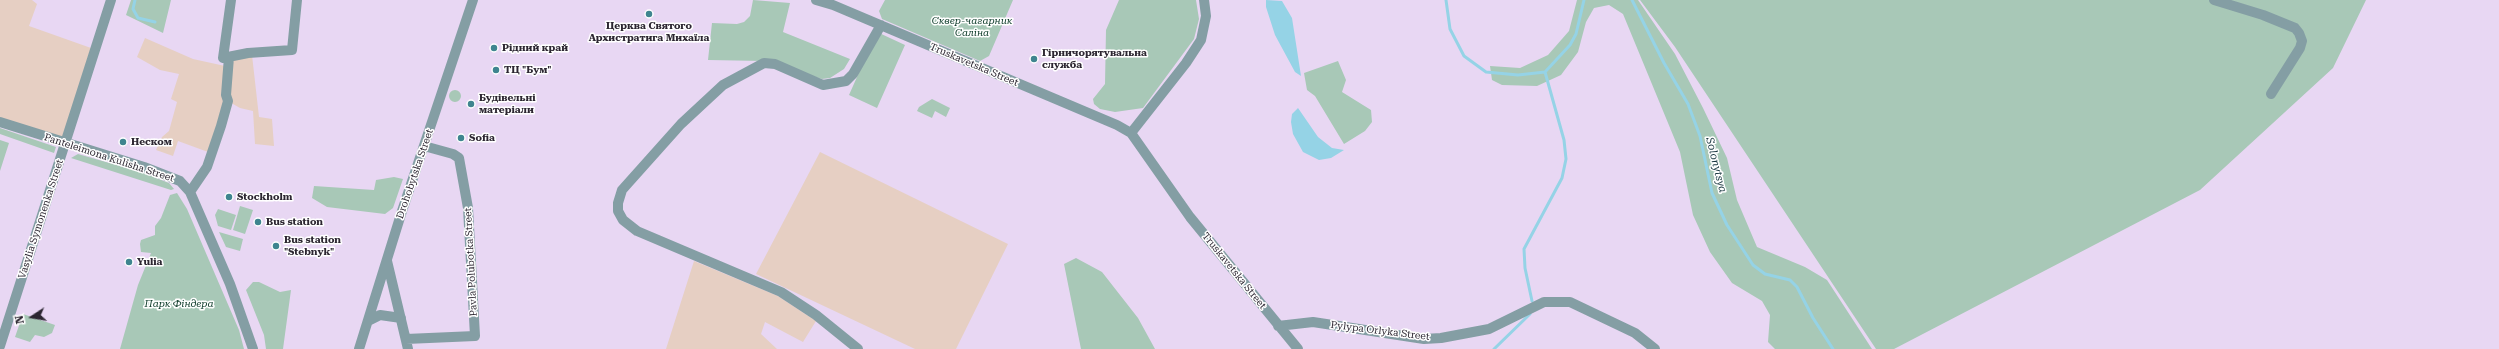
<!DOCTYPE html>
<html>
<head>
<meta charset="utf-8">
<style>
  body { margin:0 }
  #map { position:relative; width:2499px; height:349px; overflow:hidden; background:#e8d7f3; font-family:"Roboto Serif",serif }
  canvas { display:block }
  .north { position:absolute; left:12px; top:297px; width:40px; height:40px; -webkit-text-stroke:3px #fff; paint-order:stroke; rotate:258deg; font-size:11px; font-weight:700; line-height:16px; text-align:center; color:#2c2631 }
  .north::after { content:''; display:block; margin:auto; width:14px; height:18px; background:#2c2631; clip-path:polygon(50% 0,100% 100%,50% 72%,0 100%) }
</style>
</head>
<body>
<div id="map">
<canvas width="2499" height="349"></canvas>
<div class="north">N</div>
</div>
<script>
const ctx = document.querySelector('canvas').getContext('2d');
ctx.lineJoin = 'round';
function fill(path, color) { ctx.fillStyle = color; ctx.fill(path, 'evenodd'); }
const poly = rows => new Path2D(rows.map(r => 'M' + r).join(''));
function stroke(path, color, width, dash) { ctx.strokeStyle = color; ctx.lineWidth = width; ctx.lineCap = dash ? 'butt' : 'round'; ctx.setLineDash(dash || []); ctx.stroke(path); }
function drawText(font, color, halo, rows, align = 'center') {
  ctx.font = font + ' "Roboto Serif",serif'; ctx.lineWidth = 3; ctx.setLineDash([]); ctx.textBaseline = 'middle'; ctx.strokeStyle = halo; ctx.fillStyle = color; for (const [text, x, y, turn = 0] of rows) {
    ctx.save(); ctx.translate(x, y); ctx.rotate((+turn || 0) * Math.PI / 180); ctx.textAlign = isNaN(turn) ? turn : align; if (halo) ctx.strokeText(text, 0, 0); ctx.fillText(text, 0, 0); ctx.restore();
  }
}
fill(poly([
  [0,0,32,0,37,4,29,26,91,48,62,139,0,118],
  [145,38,193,59,225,66,233,57,252,55,259,117,272,119,274,146,255,144,253,111,240,108,226,100,208,152,178,141,173,156,156,150,162,137,169,131,177,102,171,99,179,74,160,70,137,57],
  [820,152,1008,244,956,349,915,349,756,274],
  [694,261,778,296,816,321,803,342,765,322,761,334,777,349,666,349]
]), '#e6cfc3');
fill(poly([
  [131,0,171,0,163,33,126,15],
  [753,0,790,3,783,32,850,59,844,69,830,78,822,79,764,61,708,60,712,23,737,24,744,22,750,16],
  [885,0,1013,0,989,56,980,61,882,19,879,11],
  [1119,0,1196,0,1199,19,1194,39,1143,108,1115,112,1100,109,1094,104,1093,99,1105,84,1106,30],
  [1577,0,1638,0,1675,54,1703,108,1727,158,1737,200,1757,247,1805,267,1827,280,1872,349,1775,349,1768,342,1770,315,1762,301,1732,283,1710,252,1693,215,1680,152,1623,14,1609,5,1594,8,1586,22,1578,52,1561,75,1537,86,1502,85,1492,80,1490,66,1520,68,1548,55,1569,31],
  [1640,0,2366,0,2333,68,2200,190,1894,349,1876,349,1675,47],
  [877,32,905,45,877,108,849,95],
  [1338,61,1346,80,1342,92,1371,110,1372,122,1365,131,1344,144,1315,96,1307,90,1304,73],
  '449 96a6 6 0 1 1 12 0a6 6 0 1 1-12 0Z',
  [932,99,950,108,946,117,935,111,932,118,917,111,919,107],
  [0,128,56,147,54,153,0,134],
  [0,140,9,143,0,171],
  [78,154,141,172,169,183,174,189,171,190,71,158],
  [394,177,403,179,393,208,385,214,327,207,312,198,314,186,374,190,376,180],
  [177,193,187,209,239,330,244,349,120,349,138,285,151,253,141,252,140,244,141,240,155,235,155,226,161,218,170,195],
  [240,206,253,210,245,234,233,230],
  [218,209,236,215,231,230,218,226,215,215],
  [219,232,243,239,240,251,226,247],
  [1076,258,1102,272,1138,318,1155,349,1081,349,1064,264],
  [253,282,259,282,280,292,291,290,283,349,266,349,264,335,246,290],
  [23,314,55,325,52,333,44,337,35,335,30,342,15,337]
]), '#a8c8b7');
fill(poly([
  [1266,0,1282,1,1292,18,1301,76,1295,72,1275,35,1266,7],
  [1298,108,1318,137,1332,148,1344,150,1331,158,1319,160,1303,152,1293,134,1291,122,1292,114]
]), '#95d3e6');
stroke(poly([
  [135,0,133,9,138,18,155,22],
  [1446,0,1450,29,1464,56,1486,72,1518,75,1545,72,1570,45,1576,34,1584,0],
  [1632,0,1664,63,1688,104,1700,136,1712,193,1727,225,1753,265,1765,274,1790,280,1797,287,1813,318,1833,349],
  [1532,301,1525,268,1524,249,1562,178,1566,159,1564,140,1545,72],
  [1494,349,1530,314]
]), '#95d3e6', 3);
stroke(poly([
  [231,0,223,58,248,53,292,50,297,0],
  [816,0,833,5,1117,125,1131,133,1190,217,1298,349],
  [2214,0,2263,15,2295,28,2299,33,2302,41,2300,48,2271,94],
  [0,122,144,167,180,181,190,192,230,284,253,349],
  [1131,133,1186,63,1201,40,1206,16,1204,0],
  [190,192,207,167,221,126,228,101,226,95,229,57],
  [387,261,408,349],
  [368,321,380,315,401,318],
  [1278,326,1313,322,1424,339,1441,338,1489,329,1544,302,1570,302,1635,333,1655,349],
  [406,339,475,336,468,208,459,158,453,154,424,146],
  [0,346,111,0],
  [359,349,402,211,473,0],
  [858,349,816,315,781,292,637,231,623,220,618,211,618,203,622,190,681,124,723,85,764,63,775,64,823,85,846,81,853,74,881,25]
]), '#849ea4', 10);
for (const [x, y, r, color] of [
  [649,14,4,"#3e858f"],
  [494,48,4,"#3e858f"],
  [1034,59,4,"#3e858f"],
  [496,70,4,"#3e858f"],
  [471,104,4,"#3e858f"],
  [461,138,4,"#3e858f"],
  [123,142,4,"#3e858f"],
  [229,197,4,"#3e858f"],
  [258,222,4,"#3e858f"],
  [276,246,4,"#3e858f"],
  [129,262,4,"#3e858f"]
]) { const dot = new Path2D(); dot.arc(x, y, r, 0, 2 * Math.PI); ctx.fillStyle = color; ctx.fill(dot); stroke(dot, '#fff', 1.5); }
drawText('italic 10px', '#083725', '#fff', [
  ["Сквер-чагарник",972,21],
  ["Саліна",972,33],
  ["Парк Фіндера",179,304]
]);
drawText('bold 10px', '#2c2631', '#fff', [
  ["Церква Святого",649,26,"center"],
  ["Архистратига Михаїла",649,38,"center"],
  ["Рідний край",502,48],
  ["Гірничорятувальна",1042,53],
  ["служба",1042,65],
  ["ТЦ \"Бум\"",504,70],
  ["Будівельні",479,98],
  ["матеріали",479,110],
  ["Sofia",469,138],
  ["Неском",131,142],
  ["Stockholm",237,197],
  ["Bus station",266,222],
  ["Bus station",284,240],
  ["\"Stebnyk\"",284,252],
  ["Yulia",137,262]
], 'left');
drawText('10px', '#2c2631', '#fff', [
  ["Truskavetska Street",974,65,23],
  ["Panteleimona Kulisha Street",109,158,18],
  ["Drohobytska Street",415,174,-71],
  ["Vasylia Symonenka Street",41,219,-72],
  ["Pavla Polubotka Street",471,262,-93],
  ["Truskavetska Street",1234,271,51],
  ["Pylypa Orlyka Street",1380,331,7]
]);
drawText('italic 11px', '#17353e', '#fff', [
  ["Solonytsya",1716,165,76]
]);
</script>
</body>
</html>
